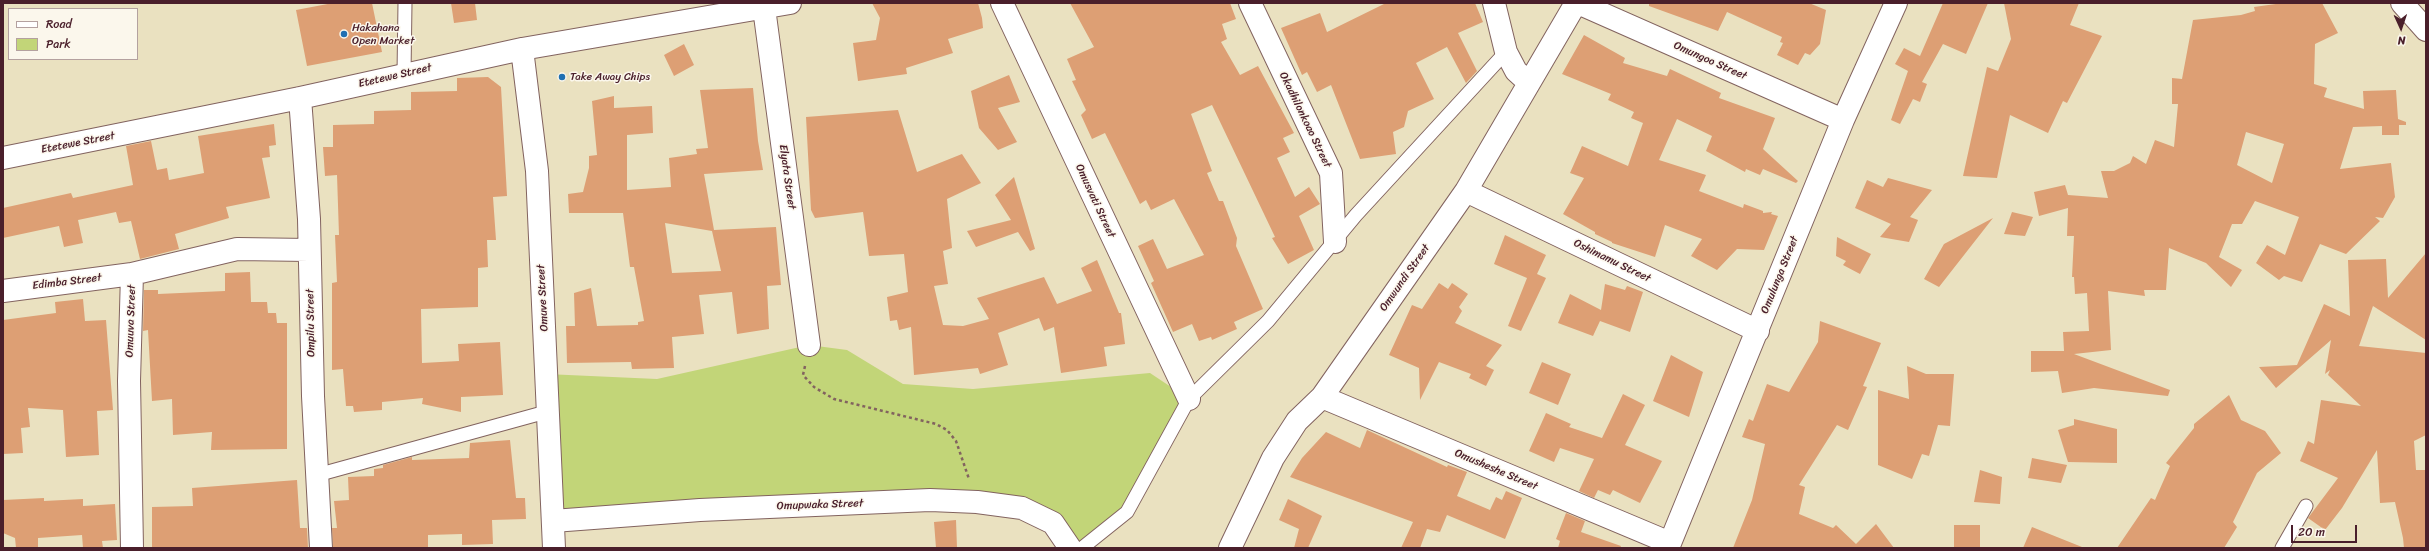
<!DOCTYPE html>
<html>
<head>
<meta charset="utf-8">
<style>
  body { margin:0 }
  #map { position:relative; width:2429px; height:551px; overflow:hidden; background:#eae1c0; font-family:Sriracha,sans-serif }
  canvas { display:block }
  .frame { position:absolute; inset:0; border:4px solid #4a1f2b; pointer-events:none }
  .legend { position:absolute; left:8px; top:8px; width:130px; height:52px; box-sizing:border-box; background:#fbf7ec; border:1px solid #b4a19f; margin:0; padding:5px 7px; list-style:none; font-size:12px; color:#4a1f2b }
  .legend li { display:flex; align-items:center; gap:8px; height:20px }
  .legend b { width:20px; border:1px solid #b4a19f }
  .north { position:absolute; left:2381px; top:8px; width:40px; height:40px; -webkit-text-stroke:3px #fbf7ec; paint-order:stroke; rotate:177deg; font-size:11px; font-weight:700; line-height:16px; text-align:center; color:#4a1f2b }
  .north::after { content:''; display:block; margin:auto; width:14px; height:18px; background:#4a1f2b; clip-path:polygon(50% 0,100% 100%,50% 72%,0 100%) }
  .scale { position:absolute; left:2291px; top:525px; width:66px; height:18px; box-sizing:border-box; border:2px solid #4a1f2b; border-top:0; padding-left:5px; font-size:12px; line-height:14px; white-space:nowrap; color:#4a1f2b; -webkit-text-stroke:3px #fbf7ec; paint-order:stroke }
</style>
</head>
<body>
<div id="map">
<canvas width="2429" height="551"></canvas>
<div class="frame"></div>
<ul class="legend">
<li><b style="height:5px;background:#fff"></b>Road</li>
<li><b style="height:11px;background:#c2d578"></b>Park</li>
</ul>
<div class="north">N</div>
<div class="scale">20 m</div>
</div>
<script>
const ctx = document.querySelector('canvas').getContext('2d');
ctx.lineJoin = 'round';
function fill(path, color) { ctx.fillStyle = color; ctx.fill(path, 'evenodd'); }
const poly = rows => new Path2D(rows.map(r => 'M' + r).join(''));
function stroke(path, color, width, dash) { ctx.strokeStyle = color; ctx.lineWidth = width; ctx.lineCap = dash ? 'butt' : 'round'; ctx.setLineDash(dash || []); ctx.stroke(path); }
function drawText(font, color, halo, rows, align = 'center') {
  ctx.font = font + ' Sriracha,sans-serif'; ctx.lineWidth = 3; ctx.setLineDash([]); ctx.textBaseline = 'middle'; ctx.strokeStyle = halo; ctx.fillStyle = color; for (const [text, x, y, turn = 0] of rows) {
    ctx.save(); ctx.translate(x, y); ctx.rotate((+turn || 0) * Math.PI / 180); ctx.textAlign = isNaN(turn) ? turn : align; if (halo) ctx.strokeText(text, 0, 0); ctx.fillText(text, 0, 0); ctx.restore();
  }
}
fill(poly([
  [809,345,847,350,903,384,973,389,1150,373,1189,399,1127,512,1082,548,1023,508,553,521,546,374,657,379]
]), '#c2d578');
fill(poly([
  [333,3,372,3,382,52,307,66,296,10],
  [451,3,475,3,477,20,454,23],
  [872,3,978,3,982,18,983,28,948,39,953,53,906,68,907,74,858,81,853,43,876,40,880,18],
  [1070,3,1230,3,1236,19,1222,24,1227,39,1221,42,1240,75,1258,66,1294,133,1283,138,1290,152,1277,158,1295,197,1309,187,1320,204,1299,216,1314,250,1288,264,1272,238,1275,237,1212,105,1191,114,1212,171,1207,173,1219,201,1223,201,1237,238,1236,246,1263,309,1234,322,1237,329,1212,340,1211,337,1199,341,1192,324,1173,332,1151,283,1154,281,1138,246,1153,239,1167,269,1204,255,1174,199,1151,210,1146,200,1140,204,1105,133,1092,139,1081,115,1086,110,1072,81,1076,80,1067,59,1094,47],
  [1386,3,1475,3,1483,22,1458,33,1477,71,1466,83,1447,47,1416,63,1434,99,1408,111,1404,127,1393,132,1396,154,1360,159,1331,85,1317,92,1307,72,1302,75,1281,28,1320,13,1327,32],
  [1649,3,1809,3,1826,10,1820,44,1810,55,1805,53,1798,65,1777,55,1783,43,1780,42,1782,37,1727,12,1718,31,1649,6],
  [1943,3,1988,3,1966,54,1943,44,1922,82,1927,84,1920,102,1913,99,1900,124,1891,120,1908,71,1895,64,1904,48,1920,56],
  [2004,3,2079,3,2070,25,2102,36,2067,103,2063,101,2048,133,2010,115,1997,178,1963,176,1987,67,1998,71,2011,39],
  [2283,3,2322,3,2338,33,2315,44,2314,84,2327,88,2324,97,2364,109,2363,91,2396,90,2398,119,2406,122,2406,125,2399,125,2399,135,2382,135,2382,126,2353,127,2340,169,2391,163,2395,197,2383,218,2375,217,2380,221,2346,254,2320,244,2302,282,2284,276,2279,280,2256,263,2267,245,2285,255,2299,217,2255,201,2242,224,2232,224,2219,257,2242,270,2231,287,2206,263,2169,248,2166,290,2144,290,2145,296,2108,291,2111,350,2074,354,2170,390,2168,396,2094,388,2062,393,2058,371,2031,372,2031,351,2064,351,2063,332,2089,331,2087,293,2075,294,2074,277,2072,277,2074,236,2067,236,2068,208,2039,216,2034,192,2065,185,2068,195,2108,198,2101,171,2114,171,2130,163,2133,156,2146,164,2155,140,2174,147,2178,104,2172,104,2172,78,2182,79,2193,20,2241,15,2255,11,2254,7],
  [2246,132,2284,144,2272,183,2237,165],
  [1584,35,1625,58,1623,63,1667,76,1670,69,1721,93,1719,98,1775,118,1763,149,1798,181,1796,183,1763,169,1760,175,1746,169,1745,172,1706,151,1712,136,1677,119,1659,160,1706,175,1699,191,1743,208,1744,204,1763,211,1763,213,1772,212,1771,214,1778,216,1764,250,1737,249,1717,270,1691,256,1702,239,1665,225,1655,257,1612,243,1612,242,1595,234,1595,232,1563,214,1584,178,1570,173,1582,146,1628,166,1643,123,1631,118,1634,112,1608,100,1611,94,1562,74],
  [684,44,694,65,674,76,664,55],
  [1009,75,1020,102,998,108,1017,142,998,150,979,128,971,91],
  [488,77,501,87,507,196,493,197,496,240,487,240,488,267,478,268,478,307,421,309,422,363,459,361,458,344,500,342,503,395,461,397,461,412,422,404,423,398,382,402,382,410,354,412,353,406,346,406,343,369,332,370,332,283,337,282,335,235,339,235,337,175,325,176,323,147,333,147,333,125,374,124,374,111,411,110,411,92,457,91,457,78],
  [753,88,758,141,763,170,704,174,714,230,776,227,781,285,767,286,769,329,737,334,732,292,699,295,704,334,672,337,674,368,632,369,631,362,567,363,566,326,575,326,574,293,591,288,597,326,638,325,638,322,644,321,634,267,630,267,623,213,569,213,568,194,583,192,589,168,589,156,597,155,592,101,614,96,614,108,652,106,653,133,627,135,627,190,671,187,669,158,697,154,696,149,708,148,700,90],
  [665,223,712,231,721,271,672,273],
  [898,110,917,172,962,154,981,183,947,199,952,248,943,251,948,284,934,286,943,325,963,326,989,319,977,298,1044,277,1057,304,1092,291,1081,268,1097,260,1119,313,1121,313,1125,344,1104,347,1107,366,1061,373,1054,327,1044,331,1039,318,998,333,1008,365,980,374,978,368,914,375,911,327,899,330,897,320,890,321,887,297,908,292,904,254,869,256,863,212,815,218,811,210,806,117],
  [274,124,276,145,269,146,270,157,262,158,270,198,226,207,229,218,175,234,179,249,140,259,131,221,119,223,116,212,78,220,83,243,64,247,59,226,3,238,3,208,71,193,73,198,133,185,126,146,151,141,157,170,167,168,169,180,204,173,198,136],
  [1014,177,1035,249,1030,251,1018,232,976,247,967,231,1011,220,995,195],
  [1888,178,1932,190,1910,217,1918,220,1909,242,1880,237,1891,224,1855,208,1867,180,1883,187],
  [2012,212,2033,217,2025,236,2004,234],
  [1993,218,1939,287,1924,279,1944,244],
  [1505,235,1546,255,1537,274,1546,278,1521,331,1508,326,1527,278,1494,264],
  [1837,237,1871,254,1860,274,1843,265,1846,261,1836,256],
  [2426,253,2426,340,2373,306,2359,346,2426,353,2426,435,2414,441,2416,470,2426,470,2426,548,2404,548,2403,538,2395,502,2380,503,2377,450,2342,508,2325,530,2308,518,2338,478,2300,461,2308,441,2314,444,2321,400,2361,406,2328,375,2330,370,2325,374,2331,340,2276,388,2259,367,2297,365,2324,304,2350,316,2348,260,2386,259,2388,298],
  [250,272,251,302,267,302,268,313,276,313,277,323,287,323,287,449,211,450,212,432,173,435,172,399,152,401,148,330,143,331,144,290,158,290,158,294,225,291,225,273],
  [1439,283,1448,289,1452,283,1468,294,1459,307,1462,311,1455,323,1502,345,1486,366,1494,370,1486,386,1469,378,1471,374,1439,362,1420,400,1419,368,1389,355,1412,305,1422,309],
  [1605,284,1625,290,1627,286,1643,292,1630,332,1600,321,1593,336,1558,323,1570,294,1601,310],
  [83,299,85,321,106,320,113,410,97,411,99,455,66,457,63,410,28,408,30,427,21,428,23,453,3,454,3,320,56,313,55,302],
  [1820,321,1881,343,1863,386,1867,387,1848,430,1837,425,1799,485,1805,487,1799,514,1833,528,1836,525,1856,544,1876,524,1894,548,1733,548,1752,500,1765,444,1742,437,1749,419,1753,421,1767,384,1789,392,1818,342],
  [1671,355,1703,372,1689,417,1653,401],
  [1542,362,1571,374,1558,405,1529,393],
  [1907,366,1926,374,1954,374,1950,426,1938,425,1929,456,1922,454,1912,479,1878,465,1878,390,1909,399],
  [1623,394,1645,405,1625,445,1662,461,1640,503,1613,490,1610,495,1598,490,1594,498,1579,491,1594,459,1560,448,1554,462,1529,451,1546,413,1571,424,1569,427,1602,438],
  [2229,395,2241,420,2265,431,2281,453,2257,473,2233,522,2237,527,2224,548,2117,548,2151,498,2155,500,2170,466,2166,463,2194,428,2194,424],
  [2074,419,2117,429,2117,463,2068,462,2058,430,2074,425],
  [1367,430,1447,467,1448,465,1467,472,1457,496,1490,510,1496,497,1502,500,1506,491,1522,498,1505,539,1447,515,1440,532,1427,529,1420,548,1401,548,1413,522,1290,477,1302,458,1326,432,1360,448],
  [510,440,516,498,525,498,526,519,492,520,493,544,462,545,462,534,428,535,428,548,333,548,332,528,337,528,334,501,349,500,348,477,374,476,374,469,383,468,383,465,412,457,412,460,469,458,470,443],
  [2032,458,2067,465,2061,483,2028,478],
  [1980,470,2002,477,2000,504,1974,502],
  [297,480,300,528,307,528,308,548,152,548,152,507,193,506,192,488],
  [44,498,44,501,83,499,83,506,115,504,117,540,102,541,103,548,83,548,82,535,38,538,38,548,16,548,15,538,3,533,3,500],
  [1288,499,1322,516,1308,548,1294,548,1299,529,1279,520],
  [1566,513,1585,521,1581,532,1621,546,1620,548,1558,548,1560,541,1556,539],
  [956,520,957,548,936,548,934,522],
  [1954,525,1980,525,1980,548,1954,548],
  [2032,527,2082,547,2082,548,2023,548]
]), '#dd9f74');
const service = poly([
  [404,74,405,3],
  [317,475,546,412],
  [1082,548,1127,512,1189,399,1268,321,1356,215,1506,52],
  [2282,548,2306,506]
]);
const minor = poly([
  [1002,3,1189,399],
  [1250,3,1331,173,1335,242],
  [1494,3,1506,52,1516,71,1528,82],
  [1578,3,1843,120],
  [2402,3,2426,30],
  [764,8,809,345],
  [522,49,537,171,554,548],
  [300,98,309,219,313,396,321,548],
  [3,158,300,98,522,49,790,3],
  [1466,191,1758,331],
  [3,291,132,274],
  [1322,397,1670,543],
  [553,521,700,510,930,500,977,502,1022,508,1053,523,1070,548],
  [132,548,129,381,132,274,237,249,309,250],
  [1230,548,1273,458,1297,421,1322,397,1466,191,1576,3],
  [1668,548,1843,120,1896,3]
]);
stroke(service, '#82635f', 15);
stroke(minor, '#82635f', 24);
stroke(poly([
  [805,366,803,375,814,387,834,399,936,424,947,430,956,441,969,479]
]), '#82635f', 2.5, [3, 3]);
stroke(service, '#fff', 13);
stroke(minor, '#fff', 22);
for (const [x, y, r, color] of [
  [344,34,4,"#1f6fb2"],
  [562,77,4,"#1f6fb2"]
]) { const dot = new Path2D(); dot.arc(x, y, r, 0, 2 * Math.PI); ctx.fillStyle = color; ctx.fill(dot); stroke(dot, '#fbf7ec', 1.5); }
drawText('11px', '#4a1f2b', '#fbf7ec', [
  ["Hakahana",352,28],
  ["Open Market",352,41],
  ["Take Away Chips",570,77]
], 'left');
drawText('11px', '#4a1f2b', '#fbf7ec', [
  ["Omungoo Street",1710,61,24],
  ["Etetewe Street",395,76,-13],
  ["Okadhilonkoao Street",1305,120,64],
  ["Etetewe Street",78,143,-11],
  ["Elyata Street",787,177,82],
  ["Omusvati Street",1095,201,65],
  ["Oshimamu Street",1612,261,26],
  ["Omulunga Street",1780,275,-68],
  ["Omwundi Street",1405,278,-55],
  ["Edimba Street",67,282,-7],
  ["Omuve Street",543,298,-93],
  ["Omuuva Street",131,321,-88],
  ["Ompilu Street",311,323,-91],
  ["Omusheshe Street",1496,470,23],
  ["Omupwaka Street",820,505,-2]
]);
</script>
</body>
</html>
